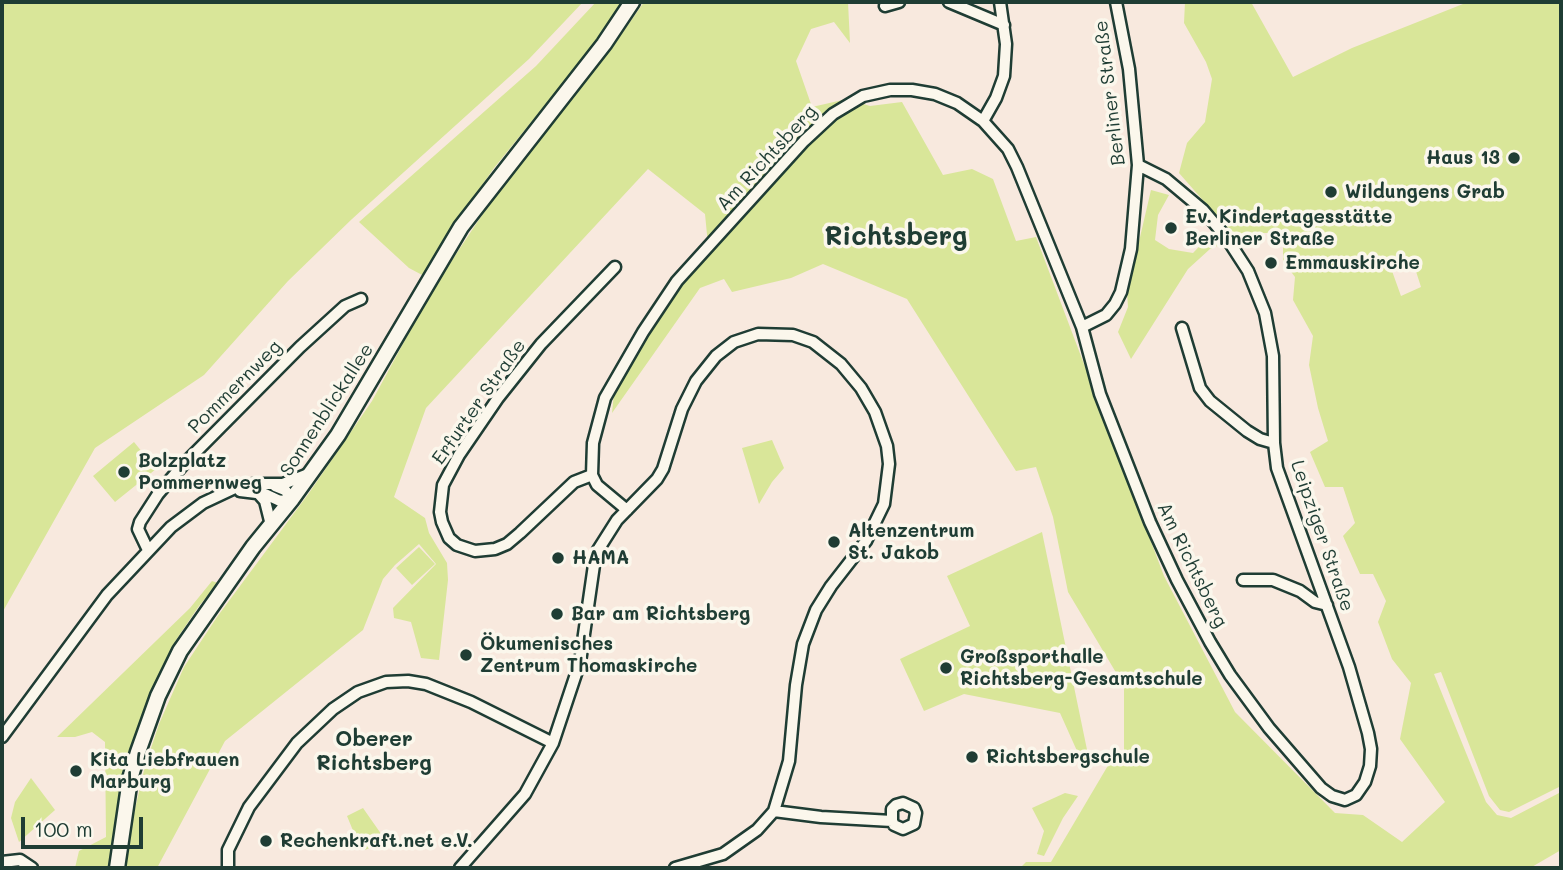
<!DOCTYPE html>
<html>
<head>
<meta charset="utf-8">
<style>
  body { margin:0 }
  #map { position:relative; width:1563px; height:870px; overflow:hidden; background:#f8e9de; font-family:Mali,sans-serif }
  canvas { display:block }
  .frame { position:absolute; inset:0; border:4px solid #1f3d34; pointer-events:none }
  .scale { position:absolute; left:21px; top:817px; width:122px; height:32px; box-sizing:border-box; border:4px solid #1f3d34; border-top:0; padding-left:9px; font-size:21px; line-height:24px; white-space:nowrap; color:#1f3d34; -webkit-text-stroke:5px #fbf7ec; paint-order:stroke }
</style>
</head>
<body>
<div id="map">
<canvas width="1563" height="870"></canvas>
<div class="frame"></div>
<div class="scale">100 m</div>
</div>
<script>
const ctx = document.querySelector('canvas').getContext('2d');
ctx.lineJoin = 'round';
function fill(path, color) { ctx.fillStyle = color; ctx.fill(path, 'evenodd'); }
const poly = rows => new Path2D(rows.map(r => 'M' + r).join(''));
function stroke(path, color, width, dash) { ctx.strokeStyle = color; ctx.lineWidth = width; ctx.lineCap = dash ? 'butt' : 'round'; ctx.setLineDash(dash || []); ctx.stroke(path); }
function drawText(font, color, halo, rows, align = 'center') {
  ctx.font = font + ' Mali,sans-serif'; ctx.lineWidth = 7; ctx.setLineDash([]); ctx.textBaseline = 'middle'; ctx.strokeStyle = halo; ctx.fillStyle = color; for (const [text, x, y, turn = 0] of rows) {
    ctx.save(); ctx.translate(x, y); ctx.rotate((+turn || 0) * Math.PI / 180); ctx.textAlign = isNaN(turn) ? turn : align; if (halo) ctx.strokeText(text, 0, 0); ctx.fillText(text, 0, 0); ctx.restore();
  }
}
fill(poly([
  [2,2,583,2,529,59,352,219,288,281,204,375,95,448,2,613],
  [596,2,624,2,583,58,494,168,448,234,424,276,409,268,359,222,536,66],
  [644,2,848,2,850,43,834,22,811,29,796,61,812,107,847,99,870,106,902,102,943,175,972,169,993,179,1016,241,1036,237,1164,576,1235,712,1335,813,1363,815,1402,842,1445,802,1400,739,1411,683,1392,659,1378,622,1386,601,1373,574,1360,574,1343,536,1355,523,1343,487,1325,487,1310,452,1328,441,1318,408,1309,365,1313,336,1293,300,1295,277,1283,261,1283,233,1258,233,1234,239,1222,222,1179,173,1187,143,1205,122,1212,79,1206,62,1184,23,1185,2,1251,2,1293,77,1352,48,1468,2,1561,2,1561,786,1509,812,1500,810,1489,796,1441,672,1434,674,1486,802,1497,815,1511,818,1561,792,1561,850,1530,868,1020,868,1026,862,1051,862,1113,757,1124,750,1124,686,1068,592,1053,517,1036,467,1016,471,907,299,823,264,791,278,732,292,724,279,700,288,612,413,614,393,664,306,709,255,705,214,648,169,426,408,394,497,425,518,429,533,447,563,448,580,439,660,421,658,411,622,394,618,393,608,436,564,419,544,395,565,383,579,363,630,225,741,157,868,124,868,128,839,145,766,159,724,184,667,217,617,309,493,372,401,431,292,476,224,503,185,609,52],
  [1413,262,1421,287,1401,296,1392,271],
  [1151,190,1169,195,1158,215,1155,240,1169,249,1193,253,1216,229,1227,242,1210,249,1188,269,1131,359,1118,332,1128,307,1127,293],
  [772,440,784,468,772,482,759,504,742,448],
  [134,442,156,469,115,502,93,476],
  [1042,532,1091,769,1086,771,1060,713,964,694,924,711,900,659,970,626,947,576],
  [419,547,435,564,412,585,396,568],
  [212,581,218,583,199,606,176,640,149,699,124,772,111,868,75,868,79,851,106,837,105,742,92,732,75,737,57,737,190,608],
  [31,778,55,810,19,842,11,818,15,802],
  [1065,793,1078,796,1063,818,1044,856,1037,854,1044,831,1032,808],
  [363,808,384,838,376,845,365,850,361,850,347,816]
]), '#d9e699');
const street = poly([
  [949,2,1004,25],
  [885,6,899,2],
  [983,121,996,98,1004,76,1006,44,1000,2],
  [1082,327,1106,315,1115,304,1121,292,1131,249,1138,165,1129,69,1116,2],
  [1182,328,1200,388,1210,401,1247,431,1260,439,1274,443],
  [592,475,574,482,520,533,507,544,495,549,475,551,457,545,449,538,442,522,440,512,443,485,459,455,498,398,541,344,615,267],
  [240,491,265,494,280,501,292,499,285,490,275,486],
  [257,492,265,501,271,525],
  [627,510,597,485,592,475,593,443,605,398,643,332,677,281,804,141,833,114,863,96,890,90,912,90,935,94,957,103,983,121,1008,149,1017,167,1082,327,1100,394,1150,522,1177,580,1210,642,1230,675,1269,728,1321,788,1332,796,1345,800,1356,795,1365,782,1370,766,1371,749,1368,733,1349,667,1277,468,1274,443,1273,356,1265,313,1248,271,1226,237,1203,210,1166,179,1138,165],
  [148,550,138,529,140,522,158,494,182,466,300,347,345,306,361,299],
  [1243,580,1273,580,1300,591,1315,602,1327,605],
  [2,737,107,595,171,527,203,503,237,487,253,484,283,484,306,475],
  [774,811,821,817,892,821,894,825,903,829,914,824,916,813,914,808,903,803,896,805,892,809,892,821],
  [2,862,20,860,32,868],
  [228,868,228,850,249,807,297,743,333,709,358,692,386,682,408,681,426,684,471,702,553,743],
  [460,868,525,794,553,743,580,662,594,565,598,550,617,520,657,479,663,469,682,409,696,381,716,356,734,342,758,334,793,335,813,342,841,364,861,388,875,412,887,446,889,464,884,504,866,541,831,586,816,610,803,644,796,685,789,761,774,811,757,830,723,854,675,868]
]);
const secondary = poly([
  [117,868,130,779,138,752,158,696,180,651,253,547,292,499,338,435,461,227,604,44,632,2]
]);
stroke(street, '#1f3d34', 15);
stroke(secondary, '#1f3d34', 19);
stroke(street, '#fbf7ec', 10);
stroke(secondary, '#fbf7ec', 14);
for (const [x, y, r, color] of [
  [1514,158,7,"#1f3d34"],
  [1331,192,7,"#1f3d34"],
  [1171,228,7,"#1f3d34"],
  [1271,263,7,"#1f3d34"],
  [124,472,7,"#1f3d34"],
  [834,542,7,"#1f3d34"],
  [558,558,7,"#1f3d34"],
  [557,614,7,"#1f3d34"],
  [466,655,7,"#1f3d34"],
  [946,668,7,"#1f3d34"],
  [972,757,7,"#1f3d34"],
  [76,771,7,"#1f3d34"],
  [266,841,7,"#1f3d34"]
]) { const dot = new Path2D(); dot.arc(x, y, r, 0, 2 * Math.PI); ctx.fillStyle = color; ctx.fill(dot); stroke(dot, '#fbf7ec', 2.5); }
drawText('19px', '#1f3d34', '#fbf7ec', [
  ["Berliner Straße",1110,93,-97],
  ["Am Richtsberg",767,158,-47],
  ["Pommernweg",235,387,-45],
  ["Erfurter Straße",479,402,-55],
  ["Sonnenblickallee",327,410,-57],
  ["Leipziger Straße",1322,536,71],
  ["Am Richtsberg",1192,565,64]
]);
drawText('bold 19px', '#1f3d34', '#fbf7ec', [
  ["Haus 13",1500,158,"right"],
  ["Wildungens Grab",1345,192],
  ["Ev. Kindertagesstätte",1185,217],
  ["Berliner Straße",1185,239],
  ["Emmauskirche",1285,263],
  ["Bolzplatz",138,461],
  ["Pommernweg",138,483],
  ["Altenzentrum",848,531],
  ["St. Jakob",848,553],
  ["HAMA",572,558],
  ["Bar am Richtsberg",571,614],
  ["Ökumenisches",480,644],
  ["Zentrum Thomaskirche",480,666],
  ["Großsporthalle",960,657],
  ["Richtsberg-Gesamtschule",960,679],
  ["Richtsbergschule",986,757],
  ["Kita Liebfrauen",90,760],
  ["Marburg",90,782],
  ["Rechenkraft.net e.V.",280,841]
], 'left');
drawText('bold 21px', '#1f3d34', '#fbf7ec', [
  ["Oberer",374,740],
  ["Richtsberg",374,764]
]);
drawText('bold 26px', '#1f3d34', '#fbf7ec', [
  ["Richtsberg",896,237]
]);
</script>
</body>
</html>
